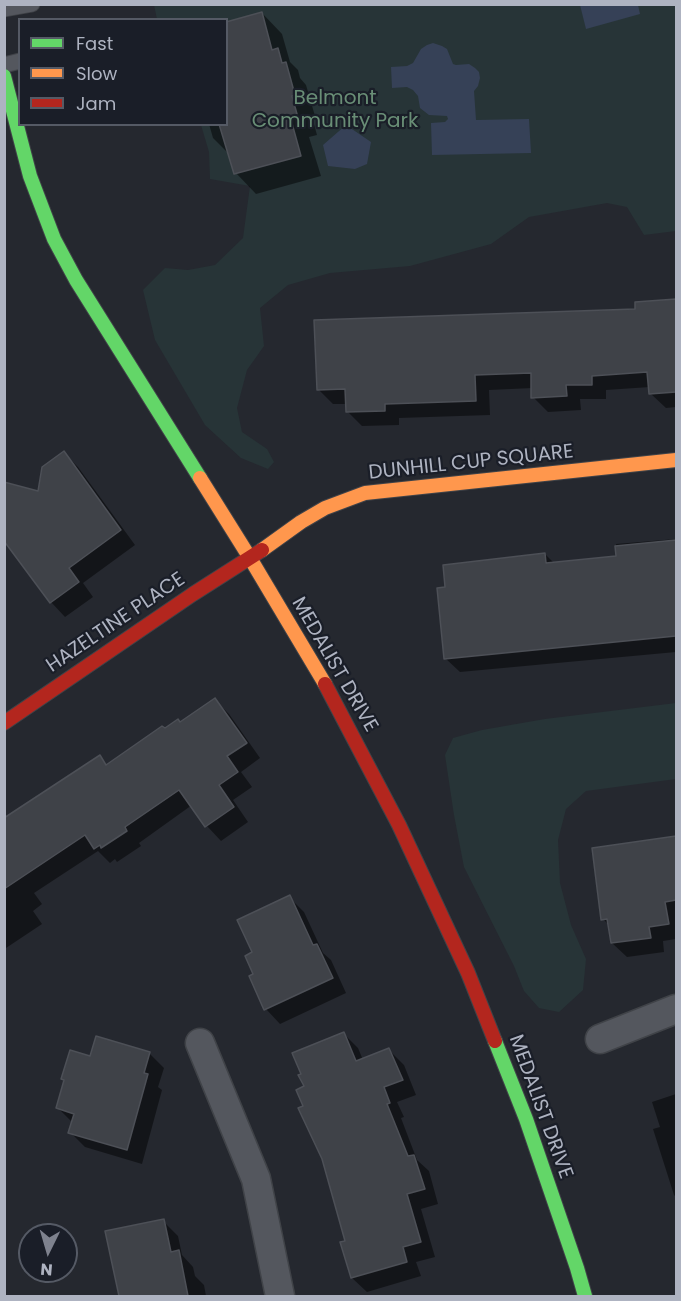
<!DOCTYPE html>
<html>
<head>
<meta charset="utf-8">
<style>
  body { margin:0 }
  #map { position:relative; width:681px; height:1301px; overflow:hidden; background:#25282f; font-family:Poppins,sans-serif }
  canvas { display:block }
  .frame { position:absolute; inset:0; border:6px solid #aeb3c1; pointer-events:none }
  .legend { position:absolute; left:18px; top:18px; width:210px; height:108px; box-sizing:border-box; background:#1a1e28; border:2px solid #555a65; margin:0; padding:8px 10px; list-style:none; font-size:18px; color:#aeb3c1 }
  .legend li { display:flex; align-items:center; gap:12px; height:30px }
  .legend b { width:30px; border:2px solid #555a65 }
  .north { position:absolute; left:18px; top:1223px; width:60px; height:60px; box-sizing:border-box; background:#1a1e28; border:2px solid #555a65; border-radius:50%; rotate:185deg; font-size:16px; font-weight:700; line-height:24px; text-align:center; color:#aeb3c1 }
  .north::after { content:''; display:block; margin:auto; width:21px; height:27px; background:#7e828e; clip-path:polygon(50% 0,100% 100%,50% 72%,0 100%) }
</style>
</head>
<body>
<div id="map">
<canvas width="681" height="1301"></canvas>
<div class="frame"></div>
<ul class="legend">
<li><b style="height:8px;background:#63d668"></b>Fast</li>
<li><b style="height:8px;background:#ff974d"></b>Slow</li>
<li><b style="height:8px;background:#b3261e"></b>Jam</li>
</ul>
<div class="north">N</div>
</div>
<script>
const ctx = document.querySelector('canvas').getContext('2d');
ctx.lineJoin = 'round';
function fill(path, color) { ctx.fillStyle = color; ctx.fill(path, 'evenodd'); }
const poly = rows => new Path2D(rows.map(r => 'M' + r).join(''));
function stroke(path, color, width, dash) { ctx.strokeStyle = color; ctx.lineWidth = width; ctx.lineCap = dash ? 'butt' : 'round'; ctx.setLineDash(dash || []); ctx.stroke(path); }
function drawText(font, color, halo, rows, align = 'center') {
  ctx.font = font + ' Poppins,sans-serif'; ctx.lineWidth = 4.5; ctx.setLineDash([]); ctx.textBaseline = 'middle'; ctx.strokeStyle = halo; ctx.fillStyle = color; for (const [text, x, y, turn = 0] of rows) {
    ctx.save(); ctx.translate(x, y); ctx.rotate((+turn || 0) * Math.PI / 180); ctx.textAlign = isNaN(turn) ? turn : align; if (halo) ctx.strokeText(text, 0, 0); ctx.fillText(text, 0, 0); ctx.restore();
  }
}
fill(poly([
  [154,5,676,5,676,231,644,235,627,207,607,203,529,217,491,244,410,266,330,273,288,285,260,308,264,346,247,370,237,408,242,432,267,449,274,462,268,469,241,458,205,425,155,340,143,290,165,268,188,270,215,265,243,238,250,186,210,179,209,152,201,125,226,124,226,20,157,19],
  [676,703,676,779,586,791,566,809,558,840,560,883,571,925,586,959,583,990,559,1012,539,1008,524,991,514,966,464,867,454,815,445,755,453,738,482,730,545,719]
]), '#273437');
fill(poly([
  [580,5,638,5,640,14,586,29],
  [433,43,442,46,447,49,453,64,456,65,469,64,475,68,479,72,480,78,478,86,474,91,476,120,529,119,531,153,432,155,431,123,445,122,448,119,447,116,429,115,420,108,418,96,413,90,407,87,392,88,391,67,407,66,413,63,421,49,427,45],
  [346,125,371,142,367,164,355,169,328,166,323,145]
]), '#364157');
fill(poly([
  [262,13,282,34,290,62,298,70,300,78,306,85,315,116,312,117,317,135,309,137,321,176,256,194,236,173,230,155,213,138,209,124,226,124],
  [676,300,676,407,666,408,651,394,650,387,606,390,606,399,580,399,581,410,548,412,533,397,533,388,489,390,490,415,399,418,399,425,362,426,348,412,347,404,333,404,318,389,637,311,636,304],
  [64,453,78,467,135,545,83,583,93,597,65,617,51,602,4,539,40,493],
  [676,539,676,652,460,672,445,658,545,554,555,564,617,557,616,544],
  [215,700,229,714,260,758,241,772,252,787,233,800,248,822,221,841,207,826,192,805,139,843,141,846,117,862,115,859,110,863,98,851,34,893,42,904,33,911,42,924,6,948,4,947,4,837,100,757,108,766,164,730,180,724],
  [676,837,676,939,663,941,664,952,627,957,612,943,610,926,603,919,593,849],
  [289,897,304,912,323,953,331,960,346,993,280,1024,266,1009,255,975,254,953],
  [343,1033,358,1048,363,1060,389,1050,404,1065,416,1095,397,1102,404,1117,401,1118,417,1160,429,1171,438,1204,421,1209,435,1257,416,1262,421,1276,367,1292,352,1278,347,1242,323,1159,305,1107,306,1087],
  [149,1053,164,1068,158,1087,162,1090,142,1164,85,1147,70,1132,73,1123,58,1108,65,1081,91,1058],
  [676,1094,676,1197,674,1195,653,1129,660,1127,652,1102],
  [163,1221,178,1236,182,1255,193,1267,195,1276,204,1285,206,1296,120,1296,107,1232]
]), '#0007');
const building = poly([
  [262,12,272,50,278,48,282,63,286,62,295,95,292,96,297,114,290,116,301,156,234,174,219,124,226,124,226,22,262,12],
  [676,299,676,392,649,394,647,372,592,376,592,385,566,385,567,396,531,398,531,373,475,375,476,401,385,404,385,411,346,412,345,389,317,390,314,320,635,309,635,302,676,299],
  [64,451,121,530,69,568,79,582,50,603,4,541,4,482,38,491,42,467,64,451],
  [676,540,676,636,444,659,437,588,445,587,443,565,545,553,546,563,616,556,615,546,676,540],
  [215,698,247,743,227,756,238,772,219,785,234,807,205,827,179,790,125,827,127,831,101,848,100,845,94,849,85,835,4,889,4,818,100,755,106,765,162,726,165,728,178,719,180,722,215,698],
  [676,836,676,900,665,902,669,924,649,927,651,938,611,943,607,919,601,920,592,848,676,836],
  [290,895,313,945,317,944,333,978,264,1010,249,976,253,974,245,956,252,952,237,920,290,895],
  [344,1032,356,1061,389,1048,403,1080,384,1087,390,1103,387,1104,408,1156,414,1155,425,1189,407,1194,421,1242,403,1247,407,1262,351,1278,340,1242,345,1241,322,1159,298,1108,303,1106,296,1090,304,1086,298,1075,301,1074,292,1053,344,1032],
  [96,1036,150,1052,144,1073,148,1074,127,1150,68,1133,74,1114,56,1108,64,1080,61,1079,70,1050,90,1056,96,1036],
  [164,1219,171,1252,179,1250,188,1296,119,1296,105,1231,164,1219]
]);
fill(building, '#3f4248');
stroke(building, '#4d5057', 1.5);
const lane = poly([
  [4,9,32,4],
  [4,65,20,61]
]);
const street = poly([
  [600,1039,676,1009],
  [200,1043,256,1179,280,1296]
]);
const fast = poly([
  [4,76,30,176,54,239,76,280,200,478],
  [495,1041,526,1119,577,1268,585,1296]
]);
const slow = poly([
  [200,478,250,558,325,684],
  [262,550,301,522,325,508,365,493,676,460]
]);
const jam = poly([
  [325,684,399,825,468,973,495,1041],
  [4,723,193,594,262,550]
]);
stroke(lane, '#404348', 17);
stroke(street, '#404348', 31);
stroke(fast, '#404348', 16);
stroke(slow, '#404348', 16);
stroke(jam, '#404348', 16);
stroke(lane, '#54575e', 15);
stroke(street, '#54575e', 28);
stroke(fast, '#63d668', 14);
stroke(slow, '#ff974d', 14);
stroke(jam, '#b3261e', 14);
drawText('20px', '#698e76', '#1a1e28', [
  ["Belmont",335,99],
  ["Community Park",335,122]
]);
drawText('20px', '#aeb3c1', '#1a1e28', [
  ["DUNHILL CUP SQUARE",471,463,-6],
  ["HAZELTINE PLACE",116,623,-34],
  ["MEDALIST DRIVE",334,665,60],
  ["MEDALIST DRIVE",540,1107,70]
]);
</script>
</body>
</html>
